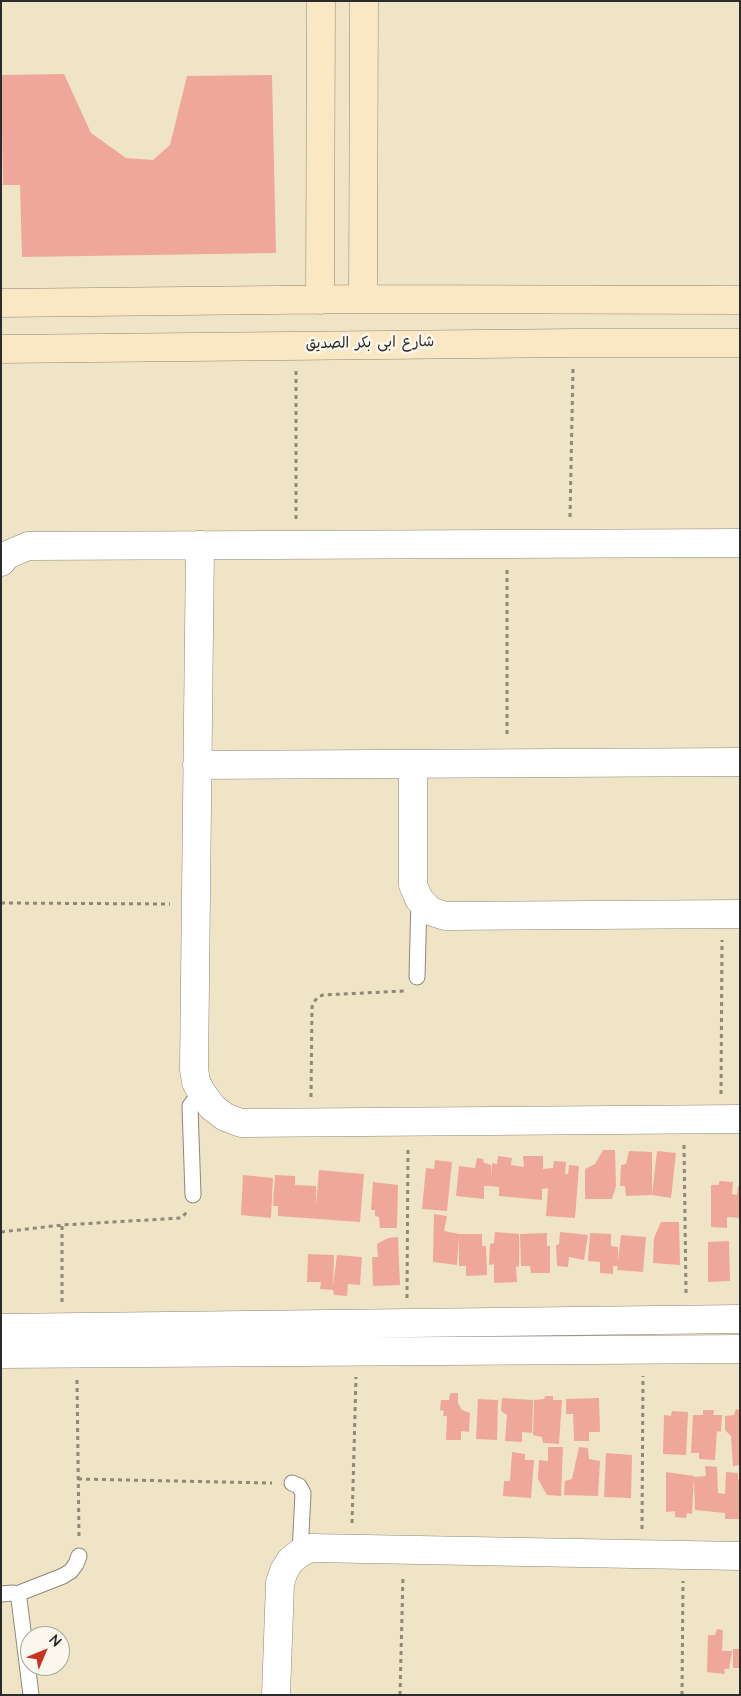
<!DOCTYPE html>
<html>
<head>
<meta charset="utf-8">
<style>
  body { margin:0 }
  #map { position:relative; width:741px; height:1696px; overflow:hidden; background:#f0e4c7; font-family:"Architects Daughter",sans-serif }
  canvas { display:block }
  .frame { position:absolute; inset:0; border:2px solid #2b2b2b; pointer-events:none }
  .north { position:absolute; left:20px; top:1626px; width:50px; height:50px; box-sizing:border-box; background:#fbf7ec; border:1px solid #a8a59f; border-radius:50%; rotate:45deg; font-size:14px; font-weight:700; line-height:20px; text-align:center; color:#2b2b2b }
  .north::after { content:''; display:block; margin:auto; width:18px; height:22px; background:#c8321e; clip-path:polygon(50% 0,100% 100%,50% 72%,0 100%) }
</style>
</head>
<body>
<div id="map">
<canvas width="741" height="1696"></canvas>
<div class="frame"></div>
<div class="north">N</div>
</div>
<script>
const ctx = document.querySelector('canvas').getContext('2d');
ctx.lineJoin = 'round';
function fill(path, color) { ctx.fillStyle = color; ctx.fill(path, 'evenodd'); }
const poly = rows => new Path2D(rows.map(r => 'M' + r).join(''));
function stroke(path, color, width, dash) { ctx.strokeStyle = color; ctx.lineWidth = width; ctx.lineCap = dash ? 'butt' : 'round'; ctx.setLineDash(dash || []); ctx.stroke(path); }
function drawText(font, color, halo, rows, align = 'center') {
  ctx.font = font + ' "Architects Daughter","Playpen Sans Arabic",sans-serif'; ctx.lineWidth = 5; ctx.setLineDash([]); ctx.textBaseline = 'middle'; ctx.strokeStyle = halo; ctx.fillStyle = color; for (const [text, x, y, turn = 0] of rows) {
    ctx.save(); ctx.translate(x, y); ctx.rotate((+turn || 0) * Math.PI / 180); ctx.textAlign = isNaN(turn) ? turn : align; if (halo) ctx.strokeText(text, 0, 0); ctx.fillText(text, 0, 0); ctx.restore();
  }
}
fill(poly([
  [64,74,91,133,126,158,153,160,170,145,187,76,272,75,276,253,22,257,20,185,3,185,1,75],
  [603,1150,615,1150,616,1186,612,1199,585,1199,585,1169,595,1164],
  [629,1151,652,1152,652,1195,626,1196,625,1186,620,1186,621,1165,626,1164],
  [657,1151,676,1153,671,1198,652,1195],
  [498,1156,512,1158,511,1165,524,1167,523,1156,543,1156,543,1169,553,1168,554,1161,566,1162,565,1174,568,1174,569,1165,579,1166,575,1218,546,1216,548,1188,542,1189,542,1200,499,1196,499,1187,490,1186,484,1186,484,1199,456,1196,459,1166,475,1168,477,1158,483,1159,484,1163,491,1165,491,1180,492,1163,497,1164],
  [435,1160,452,1162,447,1211,422,1209,426,1168,434,1169],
  [319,1170,364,1174,360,1222,278,1216,278,1206,273,1206,275,1175,295,1176,295,1185,316,1186,316,1206],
  [243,1175,273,1178,271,1218,241,1215],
  [719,1181,733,1182,732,1194,737,1195,738,1186,740,1186,740,1218,727,1217,727,1228,711,1227,711,1185,719,1185],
  [373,1182,398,1185,397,1228,380,1228,379,1217,375,1216,375,1210,371,1210],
  [434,1214,447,1216,444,1231,459,1234,482,1234,482,1246,486,1246,487,1275,466,1276,466,1266,459,1266,459,1238,457,1265,433,1262],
  [661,1222,679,1222,680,1265,653,1263,654,1238],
  [495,1232,519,1234,519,1267,516,1266,517,1282,494,1283,494,1264,489,1265,490,1244,494,1243],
  [560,1232,588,1235,584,1260,569,1257,568,1267,557,1266,556,1245,559,1244],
  [547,1233,547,1246,550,1246,550,1273,531,1273,530,1266,521,1266,520,1234],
  [590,1233,611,1234,611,1246,618,1247,618,1261,621,1235,646,1237,643,1272,617,1270,618,1266,613,1266,613,1274,600,1273,600,1262,588,1261],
  [398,1237,400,1285,373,1286,372,1257,378,1257,377,1244,388,1238],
  [729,1241,730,1281,708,1282,708,1242],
  [308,1254,334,1255,333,1286,337,1255,362,1257,360,1285,348,1284,347,1296,334,1295,333,1290,320,1289,321,1282,307,1282],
  [450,1393,458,1393,458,1403,462,1410,470,1413,469,1432,461,1431,461,1440,446,1440,447,1416,443,1416,444,1411,440,1410,441,1400,449,1400],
  [545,1396,553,1396,553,1400,562,1400,559,1444,543,1443,542,1437,533,1435,534,1400,544,1399],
  [502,1398,533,1400,532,1433,522,1432,522,1442,505,1441,507,1415,501,1411],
  [599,1398,600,1432,589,1432,589,1441,574,1441,573,1414,566,1414,566,1399],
  [478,1399,498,1400,497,1440,476,1439],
  [736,1409,740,1410,740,1465,733,1466,731,1436,725,1430,725,1416,734,1415],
  [703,1410,714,1410,713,1415,722,1415,721,1432,717,1431,715,1460,699,1459,699,1453,691,1453,693,1415,703,1415],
  [672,1411,688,1412,686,1455,663,1454,664,1415,671,1416],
  [548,1447,563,1447,561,1496,547,1495,538,1479,539,1460,548,1461],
  [579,1447,588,1448,589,1459,600,1461,598,1496,564,1495,565,1481,572,1479],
  [512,1452,525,1454,525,1460,534,1460,531,1498,503,1496,504,1481,510,1481],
  [606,1453,632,1455,631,1498,604,1497],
  [705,1466,717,1467,718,1493,725,1494,726,1472,738,1473,738,1479,740,1480,740,1519,725,1519,725,1513,695,1510,694,1477,706,1476],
  [666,1472,694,1476,692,1514,687,1513,686,1518,675,1517,675,1511,666,1512],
  [717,1629,723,1630,722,1651,732,1651,729,1669,724,1669,725,1674,707,1672,708,1635,715,1635],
  [733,1649,740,1649,740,1668,733,1668]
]), '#efa79a');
const lane = poly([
  [417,977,419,899],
  [193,1195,190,1106,195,1099,202,1093],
  [292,1483,299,1486,303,1493,300,1553],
  [1,1594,13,1593,17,1594,19,1599,31,1695],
  [17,1594,63,1576,71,1571,76,1564,79,1556]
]);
const street = poly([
  [200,545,194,1069,196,1082,202,1093,212,1107,225,1117,241,1123,740,1119],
  [1,562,7,555,28,546,740,543],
  [413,764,413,885,419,899,430,911,445,916,740,914],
  [197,765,740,762],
  [1,1328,740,1319],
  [1,1354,740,1349],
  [276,1695,280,1583,284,1571,290,1561,300,1553,311,1548,740,1556]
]);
const secondary = poly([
  [363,299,364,1],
  [320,300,321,1],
  [1,303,363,299,740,300],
  [1,349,574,343,740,343]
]);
stroke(lane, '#8e8879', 17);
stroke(street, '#8e8879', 29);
stroke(secondary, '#8e8879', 29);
stroke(poly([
  [296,371,296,519],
  [570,517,573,368],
  [507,570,507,738],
  [1,903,170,904],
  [721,1094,722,940],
  [311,1097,312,1007,314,1002,318,997,323,995,404,991],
  [684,1145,686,1293],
  [1,1232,62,1225,181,1218,187,1212],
  [407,1298,408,1147],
  [62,1302,62,1225],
  [77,1380,79,1537],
  [78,1479,272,1483],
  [352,1523,356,1377],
  [642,1529,643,1376],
  [400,1695,403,1575],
  [682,1695,683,1581]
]), '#8e8879', 3, [4, 4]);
stroke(lane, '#fff', 15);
stroke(street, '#fff', 28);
stroke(secondary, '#fae7c3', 28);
drawText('15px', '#2b2b2b', '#fbf7ec', [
  ["شارع ابى بكر الصديق",370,344,-1]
]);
</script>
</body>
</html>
